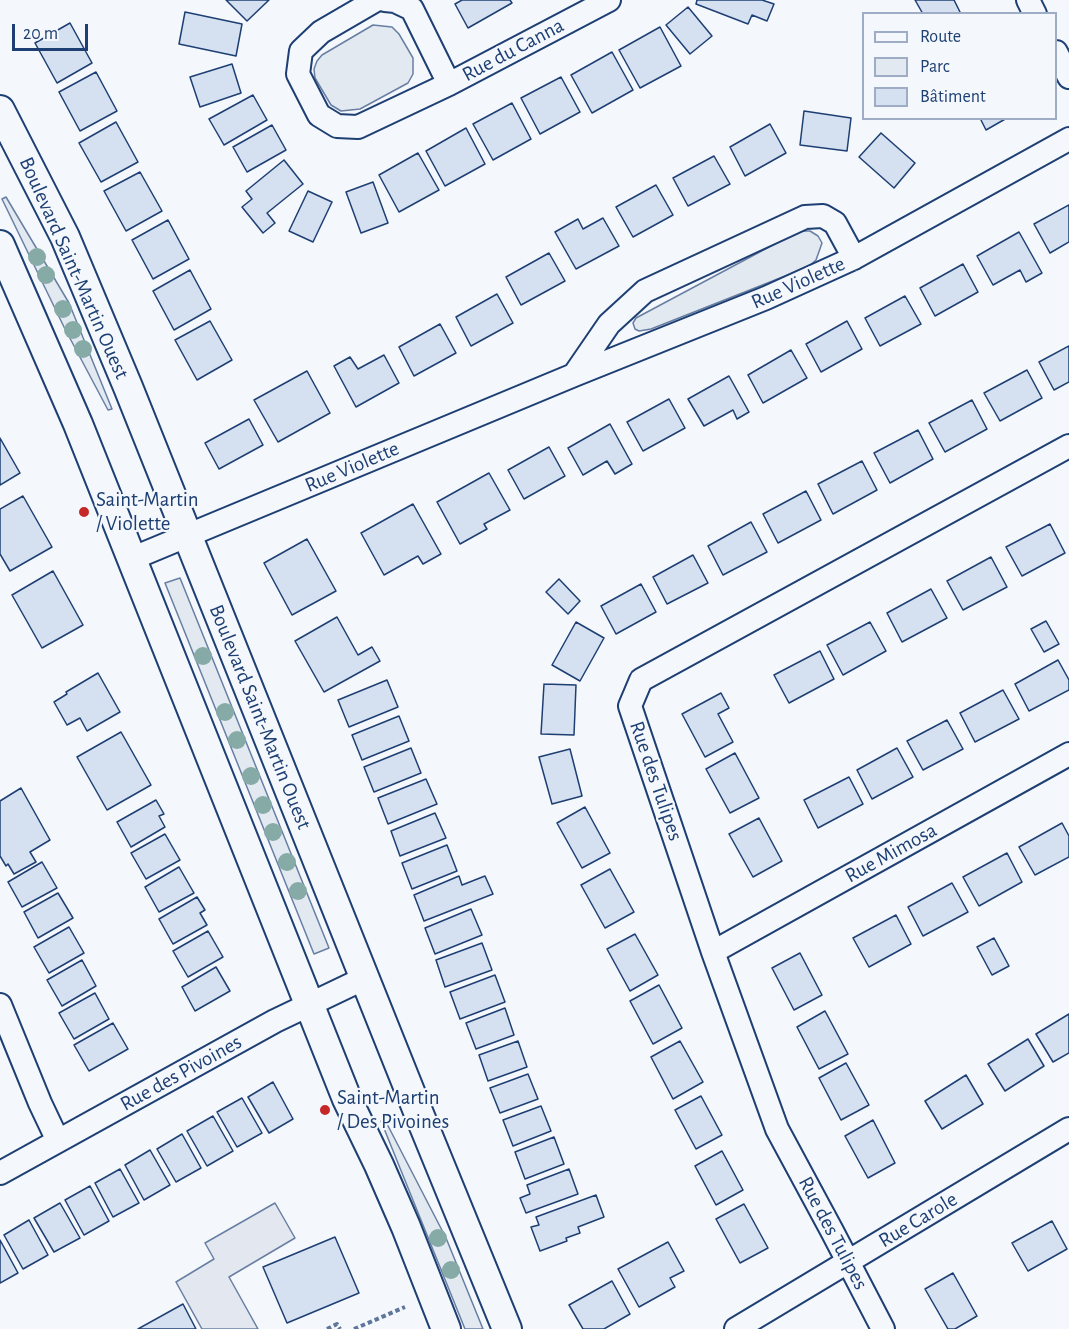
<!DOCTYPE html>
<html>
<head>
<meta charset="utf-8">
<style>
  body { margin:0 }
  #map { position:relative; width:1069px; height:1329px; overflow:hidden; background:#f4f7fb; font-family:"Alegreya Sans",sans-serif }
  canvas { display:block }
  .legend { position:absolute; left:862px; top:12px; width:195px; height:108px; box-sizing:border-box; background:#f4f7fb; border:2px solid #9eadc5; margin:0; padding:8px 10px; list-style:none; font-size:18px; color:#1d3f73 }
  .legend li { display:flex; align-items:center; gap:12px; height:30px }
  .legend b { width:30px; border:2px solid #9eadc5 }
  .scale { position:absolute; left:12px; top:24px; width:76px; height:27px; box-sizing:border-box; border:3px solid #1d3f73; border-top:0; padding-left:8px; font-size:18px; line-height:21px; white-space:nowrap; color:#1d3f73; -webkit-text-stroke:4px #f4f7fb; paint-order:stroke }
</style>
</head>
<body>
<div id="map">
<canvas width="1069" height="1329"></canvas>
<ul class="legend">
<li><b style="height:8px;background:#f4f7fb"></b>Route</li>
<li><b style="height:16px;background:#e3e9f0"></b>Parc</li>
<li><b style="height:16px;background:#d5e0f0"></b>Bâtiment</li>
</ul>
<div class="scale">20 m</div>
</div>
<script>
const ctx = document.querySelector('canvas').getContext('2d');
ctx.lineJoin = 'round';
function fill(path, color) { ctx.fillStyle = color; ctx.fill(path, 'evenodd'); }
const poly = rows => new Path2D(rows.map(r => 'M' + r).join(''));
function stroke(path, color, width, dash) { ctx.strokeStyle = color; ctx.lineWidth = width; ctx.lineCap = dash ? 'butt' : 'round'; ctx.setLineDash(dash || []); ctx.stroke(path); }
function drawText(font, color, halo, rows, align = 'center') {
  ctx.font = font + ' "Alegreya Sans",sans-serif'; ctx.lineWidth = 4.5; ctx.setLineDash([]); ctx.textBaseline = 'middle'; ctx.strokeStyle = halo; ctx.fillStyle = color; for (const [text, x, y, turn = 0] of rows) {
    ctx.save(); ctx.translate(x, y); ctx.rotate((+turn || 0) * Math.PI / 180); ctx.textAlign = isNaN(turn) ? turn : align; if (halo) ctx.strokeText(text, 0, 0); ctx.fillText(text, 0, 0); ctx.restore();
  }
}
const green = poly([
  [373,25,392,27,399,34,413,58,413,74,408,83,360,109,341,111,331,105,315,78,314,69,317,61,322,55,373,25],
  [6,197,69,303,112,409,108,410,64,327,2,199,6,197],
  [799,231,810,231,818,236,822,243,816,260,808,267,651,329,639,331,635,329,633,323,636,318,799,231],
  [180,578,329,948,314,954,165,583,180,578],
  [385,1120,446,1238,483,1329,465,1329,381,1121,385,1120]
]);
fill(green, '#e3e9f0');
stroke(green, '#687fa3', 1.5);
const parking = poly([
  [275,1203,295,1238,229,1277,258,1329,202,1329,176,1282,214,1259,205,1243,275,1203]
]);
fill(parking, '#e3e8f0');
stroke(parking, '#687fa3', 1.5);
const building = poly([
  [226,0,269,0,247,21,226,0],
  [462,0,510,0,512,3,468,28,455,4,462,0],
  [697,0,762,0,774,4,767,21,752,15,748,24,696,4,697,0],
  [915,0,954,0,961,14,923,14,915,0],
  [688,7,712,36,690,54,666,25,688,7],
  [185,12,242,24,236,56,179,44,185,12],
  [70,23,92,63,57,83,35,43,70,23],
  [660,27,681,66,640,88,619,50,660,27],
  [612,52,633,90,592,113,571,75,612,52],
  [232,64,241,93,200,107,190,77,232,64],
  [96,72,117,111,80,131,59,92,96,72],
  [561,77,580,112,540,134,521,98,561,77],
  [253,95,267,120,224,145,209,119,253,95],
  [512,103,531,139,493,160,473,124,512,103],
  [804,111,851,118,847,151,800,145,804,111],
  [980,118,1007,118,986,130,980,118],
  [116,122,138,162,101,182,79,143,116,122],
  [770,124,786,153,745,176,730,147,770,124],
  [272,125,286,150,247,172,233,147,272,125],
  [466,128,485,164,445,186,426,151,466,128],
  [881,133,915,163,894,188,859,157,881,133],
  [418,153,439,190,399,212,379,175,418,153],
  [714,156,730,184,688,206,673,178,714,156],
  [284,160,303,184,267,213,275,223,263,233,242,207,252,199,246,191,284,160],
  [140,172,162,211,126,231,104,191,140,172],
  [373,182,388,223,361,233,346,192,373,182],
  [656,185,673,215,633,237,616,207,656,185],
  [308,191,332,202,313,242,289,231,308,191],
  [1069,205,1069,242,1050,253,1034,224,1069,205],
  [603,218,619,246,576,269,555,232,578,219,583,229,603,218],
  [168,220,189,259,153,279,132,240,168,220],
  [1019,232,1042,273,1026,282,1020,270,993,285,977,256,1019,232],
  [549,253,565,281,521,305,506,277,549,253],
  [963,264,978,292,935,316,920,288,963,264],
  [190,270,211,309,174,330,153,291,190,270],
  [497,294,513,323,471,346,456,317,497,294],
  [905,296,921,324,880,346,865,318,905,296],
  [210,321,232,360,197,380,175,340,210,321],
  [847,321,862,349,821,372,806,344,847,321],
  [440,324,456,353,414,376,399,347,440,324],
  [1069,346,1069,382,1054,390,1039,362,1069,346],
  [791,350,807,378,763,403,748,375,791,350],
  [384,355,399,383,356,407,334,366,350,357,358,369,384,355],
  [1027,370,1042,398,1000,421,984,393,1027,370],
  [307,371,330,413,278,442,254,400,307,371],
  [729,376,749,412,737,419,733,410,704,426,688,399,729,376],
  [669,399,685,428,643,451,627,422,669,399],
  [972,400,987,429,945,452,929,423,972,400],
  [249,419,263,445,219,469,205,443,249,419],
  [610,424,632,464,615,474,607,461,583,475,568,448,610,424],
  [918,430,933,459,890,483,874,453,918,430],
  [0,438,20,473,0,485,0,438],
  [549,447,565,476,524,499,508,470,549,447],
  [862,461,877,490,833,514,818,484,862,461],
  [489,473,510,510,484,524,487,529,460,544,437,502,489,473],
  [806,491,821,520,778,543,763,514,806,491],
  [23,496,52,547,10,571,0,554,0,509,23,496],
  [413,504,441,554,423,564,418,556,384,575,361,533,413,504],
  [751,522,767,552,723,575,708,546,751,522],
  [1050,524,1065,553,1022,576,1006,547,1050,524],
  [307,539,336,591,292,615,264,563,307,539],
  [693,555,708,583,667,604,653,577,693,555],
  [991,557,1007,587,963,610,947,581,991,557],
  [53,571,83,625,42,648,12,595,53,571],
  [559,579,580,601,568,614,546,592,559,579],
  [641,584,656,612,616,634,601,606,641,584],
  [931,589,947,618,902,642,887,613,931,589],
  [337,617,358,655,372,647,380,661,324,692,295,641,337,617],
  [1046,621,1059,644,1044,652,1031,629,1046,621],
  [576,622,604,638,580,681,552,665,576,622],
  [870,622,886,651,843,675,827,645,870,622],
  [820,651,834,679,789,703,774,675,820,651],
  [1058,660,1069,680,1069,690,1029,711,1015,684,1058,660],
  [98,673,120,712,87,731,80,718,67,725,54,702,67,694,66,692,98,673],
  [387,680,398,707,349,727,338,700,387,680],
  [544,684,576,685,574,735,541,734,544,684],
  [1003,690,1019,719,975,742,960,713,1003,690],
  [721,693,729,708,718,714,733,742,705,757,682,714,721,693],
  [399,716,409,741,362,760,352,735,399,716],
  [947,720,963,749,923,770,907,741,947,720],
  [121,732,151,785,107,810,77,757,121,732],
  [411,748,421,773,374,792,364,767,411,748],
  [897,748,913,777,872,799,857,770,897,748],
  [570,749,582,796,552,804,539,757,570,749],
  [735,753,759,798,730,813,706,769,735,753],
  [849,777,863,804,818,828,804,800,849,777],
  [426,779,437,804,388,824,378,798,426,779],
  [21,788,50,840,30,852,36,862,14,874,8,864,6,866,0,856,0,801,21,788],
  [156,800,164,814,159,816,165,827,131,847,117,822,156,800],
  [585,807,610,853,582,868,557,823,585,807],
  [435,813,446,838,400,856,391,831,435,813],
  [759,818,782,861,753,877,729,834,759,818],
  [1062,823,1069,836,1069,857,1035,875,1019,847,1062,823],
  [165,834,180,860,146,879,131,853,165,834],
  [447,845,457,871,412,889,402,863,447,845],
  [1007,853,1022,882,979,906,963,877,1007,853],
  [42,862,57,888,22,907,8,882,42,862],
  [179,867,194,893,159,912,145,887,179,867],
  [610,869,634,912,605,928,581,885,610,869],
  [459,876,462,885,485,876,493,894,424,921,414,895,459,876],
  [952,883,968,912,923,936,908,907,952,883],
  [58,893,73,918,38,938,24,912,58,893],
  [197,897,205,910,200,913,207,925,173,944,159,919,197,897],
  [471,909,482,935,435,954,425,928,471,909],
  [896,915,911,944,869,967,853,938,896,915],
  [69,927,84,953,49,973,34,947,69,927],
  [208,931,223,957,188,977,173,951,208,931],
  [635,934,658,975,630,991,607,949,635,934],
  [994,938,1009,966,992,975,977,947,994,938],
  [482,943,492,970,445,987,436,960,482,943],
  [800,953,822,995,794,1010,772,968,800,953],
  [82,960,96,986,62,1006,47,980,82,960],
  [216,967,230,991,195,1011,182,987,216,967],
  [495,975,505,1002,460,1019,450,992,495,975],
  [659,985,682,1028,653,1044,630,1001,659,985],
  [95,993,109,1019,74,1039,59,1013,95,993],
  [505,1008,514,1035,476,1049,466,1023,505,1008],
  [825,1011,848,1054,819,1069,797,1027,825,1011],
  [1069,1014,1069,1053,1053,1062,1036,1034,1069,1014],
  [113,1023,128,1049,89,1071,74,1045,113,1023],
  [1028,1039,1044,1066,1005,1091,988,1064,1028,1039],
  [518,1041,527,1067,488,1081,479,1055,518,1041],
  [680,1041,703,1082,673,1099,651,1057,680,1041],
  [846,1063,869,1105,841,1120,819,1078,846,1063],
  [528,1074,538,1099,500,1113,490,1088,528,1074],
  [966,1075,983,1104,942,1129,925,1101,966,1075],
  [273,1082,293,1119,269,1133,248,1097,273,1082],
  [701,1096,722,1135,696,1149,675,1110,701,1096],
  [242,1098,262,1133,237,1147,217,1112,242,1098],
  [541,1106,551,1131,513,1146,503,1120,541,1106],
  [213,1116,233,1151,207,1166,187,1131,213,1116],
  [873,1120,895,1163,868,1178,845,1136,873,1120],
  [182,1134,201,1168,176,1182,157,1149,182,1134],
  [554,1137,564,1164,525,1179,515,1152,554,1137],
  [150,1150,170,1185,144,1200,125,1165,150,1150],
  [722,1151,743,1190,716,1205,695,1166,722,1151],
  [120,1169,139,1203,113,1217,95,1183,120,1169],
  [569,1169,578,1194,526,1213,520,1198,530,1194,527,1185,569,1169],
  [90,1186,109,1221,84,1235,65,1200,90,1186],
  [596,1195,604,1217,578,1227,580,1233,566,1238,567,1241,540,1251,531,1227,539,1225,536,1217,596,1195],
  [60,1203,80,1238,54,1252,34,1218,60,1203],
  [744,1204,768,1248,740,1263,716,1219,744,1204],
  [29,1220,48,1255,23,1269,4,1235,29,1220],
  [1052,1221,1067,1249,1028,1271,1012,1243,1052,1221],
  [335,1237,359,1293,287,1323,263,1267,335,1237],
  [0,1240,18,1273,0,1283,0,1240],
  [668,1242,684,1271,670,1278,675,1287,639,1307,618,1269,668,1242],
  [953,1273,977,1316,955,1329,948,1329,925,1289,953,1273],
  [612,1281,630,1314,604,1329,583,1329,569,1305,612,1281],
  [183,1304,196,1329,138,1329,183,1304]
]);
fill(building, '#d5e0f0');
stroke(building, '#1d3f73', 1.5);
const minor = poly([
  [376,0,321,32,301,51,298,74,319,115,337,126,358,127,449,84,609,0],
  [385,0,395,1,412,9,449,84],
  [1028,0,1035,14],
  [1056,52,1069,77],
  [574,375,609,324,645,291,805,217,823,216,835,223,854,258],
  [131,559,574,375,766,298,854,258,1069,139],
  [713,952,1069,754],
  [0,1005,40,1103,58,1141],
  [0,1173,275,1021,365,978],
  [736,1329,1069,1129],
  [883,1329,832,1231,777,1129,713,952,630,706,641,680,1069,446]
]);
const tertiary = poly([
  [0,110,65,237,128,387,417,1109,507,1329],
  [0,245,78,424,347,1099,379,1165,406,1227,446,1329]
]);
stroke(minor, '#1d3f73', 26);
stroke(tertiary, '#1d3f73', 32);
stroke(poly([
  [327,1329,337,1324,340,1329],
  [354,1329,405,1307]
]), '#5e769c', 4, [4.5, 3]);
stroke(minor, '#f4f7fb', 22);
stroke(tertiary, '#f4f7fb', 28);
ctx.fillStyle = '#86aba6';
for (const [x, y] of [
  [37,257],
  [46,275],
  [63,309],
  [73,330],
  [83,349],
  [203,656],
  [225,712],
  [237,740],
  [251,776],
  [263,805],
  [273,832],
  [287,862],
  [298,891],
  [438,1238],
  [451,1270]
]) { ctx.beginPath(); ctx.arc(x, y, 9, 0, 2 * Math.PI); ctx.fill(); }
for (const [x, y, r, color] of [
  [84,512,6,"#c62828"],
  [325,1110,6,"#c62828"]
]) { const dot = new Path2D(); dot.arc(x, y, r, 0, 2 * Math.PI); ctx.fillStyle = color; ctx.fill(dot); stroke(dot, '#f4f7fb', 2); }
drawText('21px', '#1d3f73', '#f4f7fb', [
  ["Rue du Canna",513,50,-28],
  ["Boulevard Saint-Martin Ouest",74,268,66],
  ["Rue Violette",798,283,-24],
  ["Rue Violette",352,467,-23],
  ["Boulevard Saint-Martin Ouest",260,717,68],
  ["Rue des Tulipes",656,781,71],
  ["Rue Mimosa",891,853,-29],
  ["Rue des Pivoines",181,1073,-29],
  ["Rue Carole",918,1220,-31],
  ["Rue des Tulipes",833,1233,62]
]);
drawText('21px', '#1d3f73', '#f4f7fb', [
  ["Saint-Martin",96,500],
  ["/ Violette",96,524],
  ["Saint-Martin",337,1098],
  ["/ Des Pivoines",337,1122]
], 'left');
</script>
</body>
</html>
